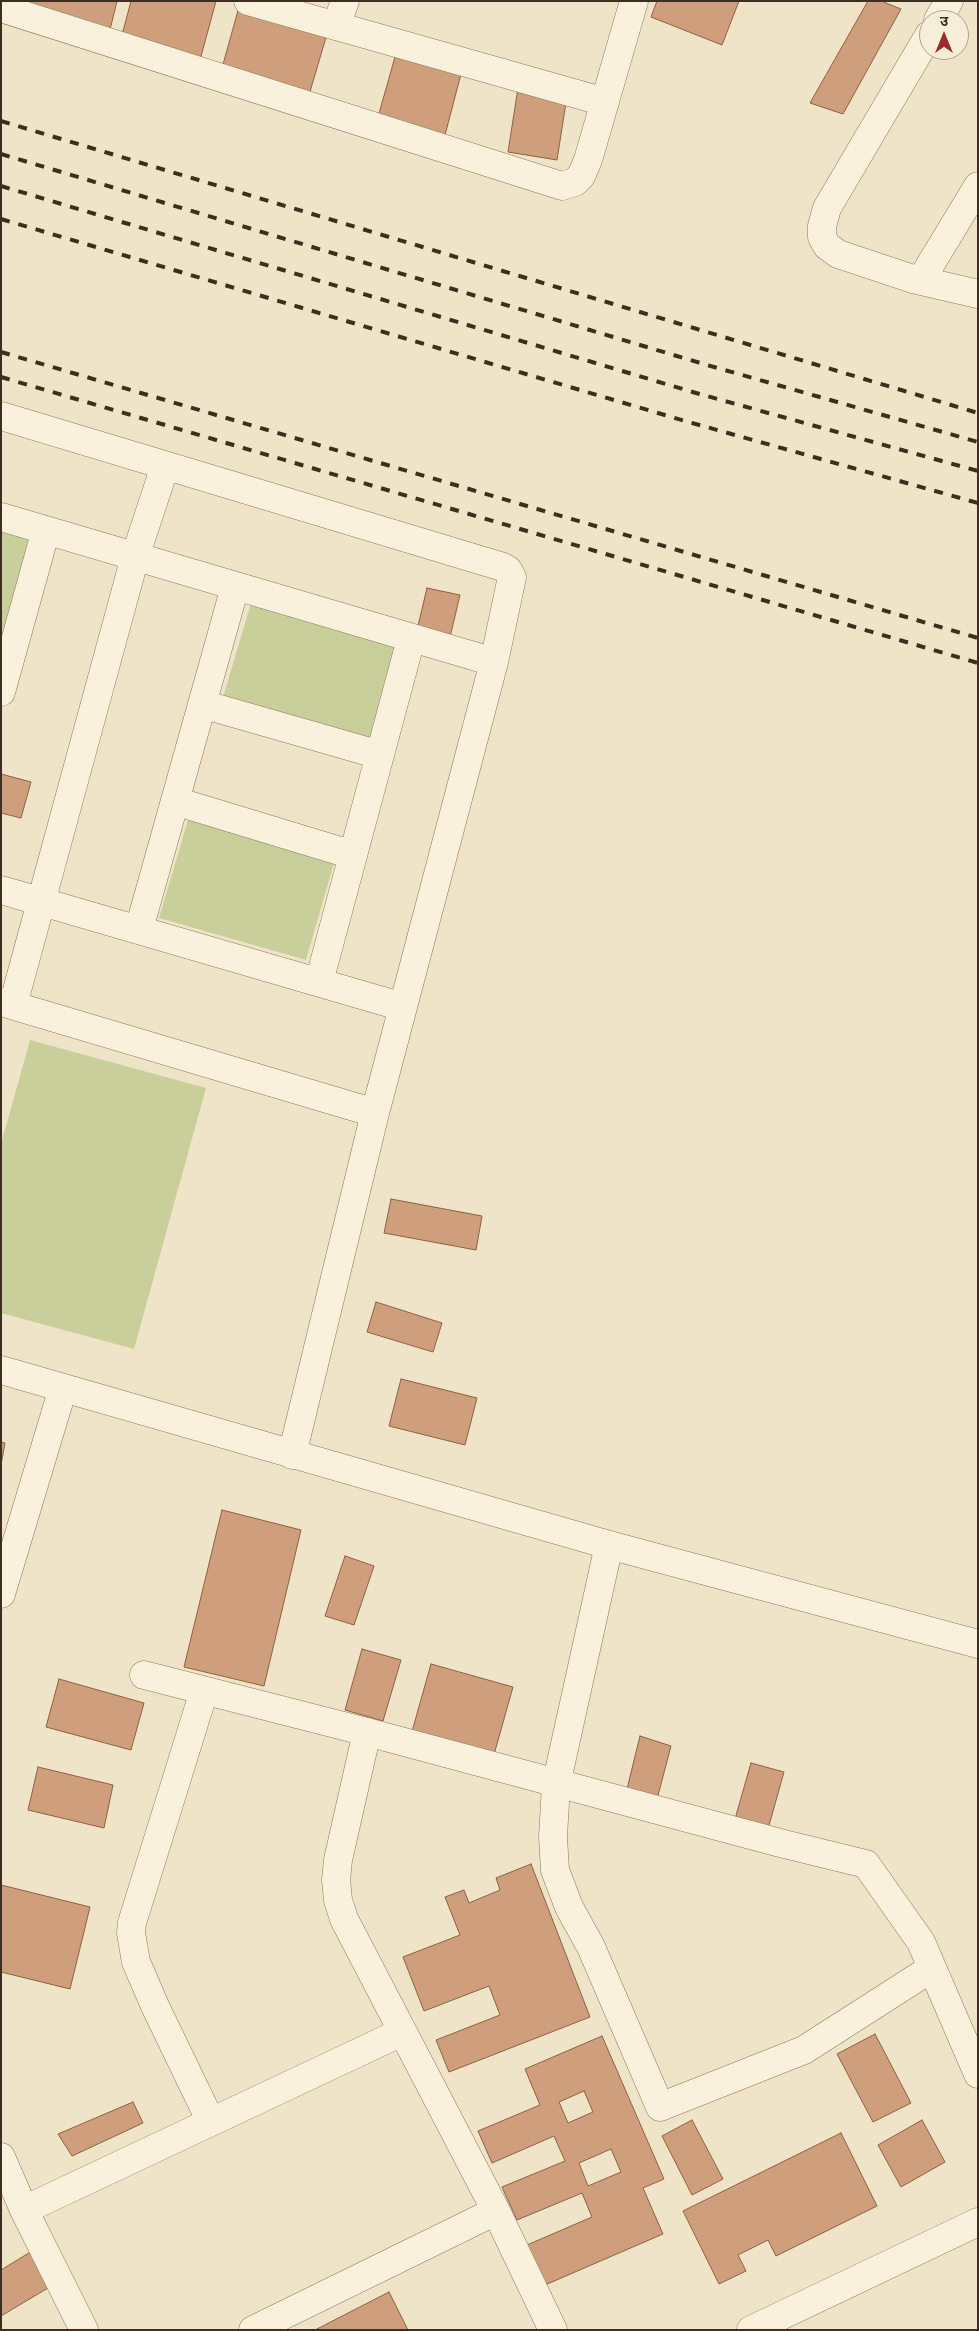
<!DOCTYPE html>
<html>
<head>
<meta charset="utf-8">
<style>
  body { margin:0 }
  #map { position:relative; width:979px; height:2331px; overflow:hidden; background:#f0e4c8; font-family:"IBM Plex Serif","Noto Sans Devanagari",serif }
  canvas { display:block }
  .frame { position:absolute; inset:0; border:2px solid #3d2e20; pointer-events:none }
  .north { position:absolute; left:919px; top:10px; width:50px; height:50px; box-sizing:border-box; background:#f7eed8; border:1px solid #ada18e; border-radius:50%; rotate:0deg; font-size:14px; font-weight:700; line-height:20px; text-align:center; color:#3d2e20 }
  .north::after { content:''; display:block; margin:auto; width:18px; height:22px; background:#9e2a2b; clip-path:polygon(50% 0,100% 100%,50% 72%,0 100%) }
</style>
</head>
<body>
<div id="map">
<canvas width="979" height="2331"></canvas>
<div class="frame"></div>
<div class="north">उ</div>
</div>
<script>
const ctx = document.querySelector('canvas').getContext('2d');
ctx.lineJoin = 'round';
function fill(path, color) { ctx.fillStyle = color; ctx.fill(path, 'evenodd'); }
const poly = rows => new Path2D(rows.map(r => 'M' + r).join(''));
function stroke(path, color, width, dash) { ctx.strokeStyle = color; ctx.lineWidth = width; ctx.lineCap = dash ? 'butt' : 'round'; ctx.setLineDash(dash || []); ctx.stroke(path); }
fill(poly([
  [1,529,33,538,5,636,1,635],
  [251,603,397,646,369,744,222,701],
  [188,820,334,863,306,960,159,918],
  [30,1040,206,1088,134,1349,1,1313,1,1144]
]), '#c9cf9b');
const building = poly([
  [21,1,117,1,108,38,21,1],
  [131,1,216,1,200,60,121,39,131,1],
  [657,1,739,1,722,45,651,17,657,1],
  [868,1,881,1,901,9,843,114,810,103,868,1],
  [239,7,327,34,309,95,222,68,239,7],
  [395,57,461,74,445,135,378,117,395,57],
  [518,88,567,96,557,160,508,152,518,88],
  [427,588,460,595,450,637,417,630,427,588],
  [1,774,31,782,21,818,1,813,1,774],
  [391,1199,482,1216,476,1250,384,1233,391,1199],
  [376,1302,442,1323,433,1352,367,1332,376,1302],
  [401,1379,477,1398,465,1445,389,1426,401,1379],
  [1,1442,5,1443,1,1465,1,1442],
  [222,1510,301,1530,264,1686,184,1667,222,1510],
  [345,1556,374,1566,354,1625,325,1616,345,1556],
  [362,1649,401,1660,383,1721,345,1710,362,1649],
  [431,1664,513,1687,493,1758,411,1735,431,1664],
  [59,1679,144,1703,131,1750,46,1727,59,1679],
  [640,1736,671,1746,657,1799,627,1789,640,1736],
  [751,1763,784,1772,766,1836,733,1826,751,1763],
  [38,1767,113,1785,104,1828,28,1810,38,1767],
  [531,1864,590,2017,449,2072,436,2040,500,2015,489,1986,424,2011,403,1957,460,1935,445,1897,464,1890,469,1903,500,1890,496,1878,531,1864],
  [1,1885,90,1907,70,1989,1,1972,1,1885],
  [875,2034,911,2103,873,2122,837,2054,875,2034],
  [602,2036,664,2179,643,2188,663,2234,545,2285,527,2245,592,2217,582,2193,517,2220,502,2187,565,2161,554,2136,492,2163,478,2131,540,2105,525,2069,602,2036],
  [584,2091,593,2112,568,2123,559,2102,584,2091],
  [611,2149,621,2172,588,2186,579,2163,611,2149],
  [133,2102,143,2123,72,2156,58,2134,133,2102],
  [692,2120,723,2179,692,2195,662,2136,692,2120],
  [922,2120,945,2162,901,2187,878,2145,922,2120],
  [841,2133,877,2206,776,2256,768,2240,738,2255,746,2271,719,2284,683,2211,841,2133],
  [32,2251,53,2285,1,2316,1,2270,32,2251],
  [389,2292,408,2330,315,2330,389,2292]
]);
fill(building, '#cf9f7d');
stroke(building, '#8d5f41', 1);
const minor = poly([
  [248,1,605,102],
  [1,8,562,186,575,182,581,176,588,160,634,1],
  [938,20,949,1],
  [336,26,345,1],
  [929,35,827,208,822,226,822,237,827,246,838,254,913,279,978,294],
  [921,280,978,186],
  [1,416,503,567,508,570,512,577,494,662,375,1113,292,1455],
  [1,517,494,662],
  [1,692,46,530],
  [202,704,380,755],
  [175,801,353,855],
  [1,890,403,1007],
  [139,929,235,587],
  [319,982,411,639],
  [1,1002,375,1113],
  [13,1005,135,557,165,466],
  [609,1545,556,1785,553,1837,555,1870,569,1907,591,1947,660,2107,804,2050,932,1968],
  [1,1594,63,1388],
  [144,1675,367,1732,784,1844,866,1864,921,1942,978,2074],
  [204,1691,132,1923,131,1933,136,1962,155,2006,211,2122],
  [367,1732,338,1860,336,1880,338,1900,344,1919,496,2211,553,2330],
  [1,2157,24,2210,84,2330],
  [24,2210,402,2032],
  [253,2330,496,2211],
  [751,2330,978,2222]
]);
const tertiary = poly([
  [1,1370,609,1545,978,1644]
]);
stroke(minor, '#8d765c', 29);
stroke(tertiary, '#8d765c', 29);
stroke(minor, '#faf1dc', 28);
stroke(tertiary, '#faf1dc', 28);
stroke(poly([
  [1,121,978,413],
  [1,154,707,365,978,442],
  [1,186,696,393,978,471],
  [1,219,685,421,978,503],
  [1,352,978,638],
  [1,377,978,663]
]), '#3d2e20', 4, [9, 9]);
</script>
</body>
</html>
